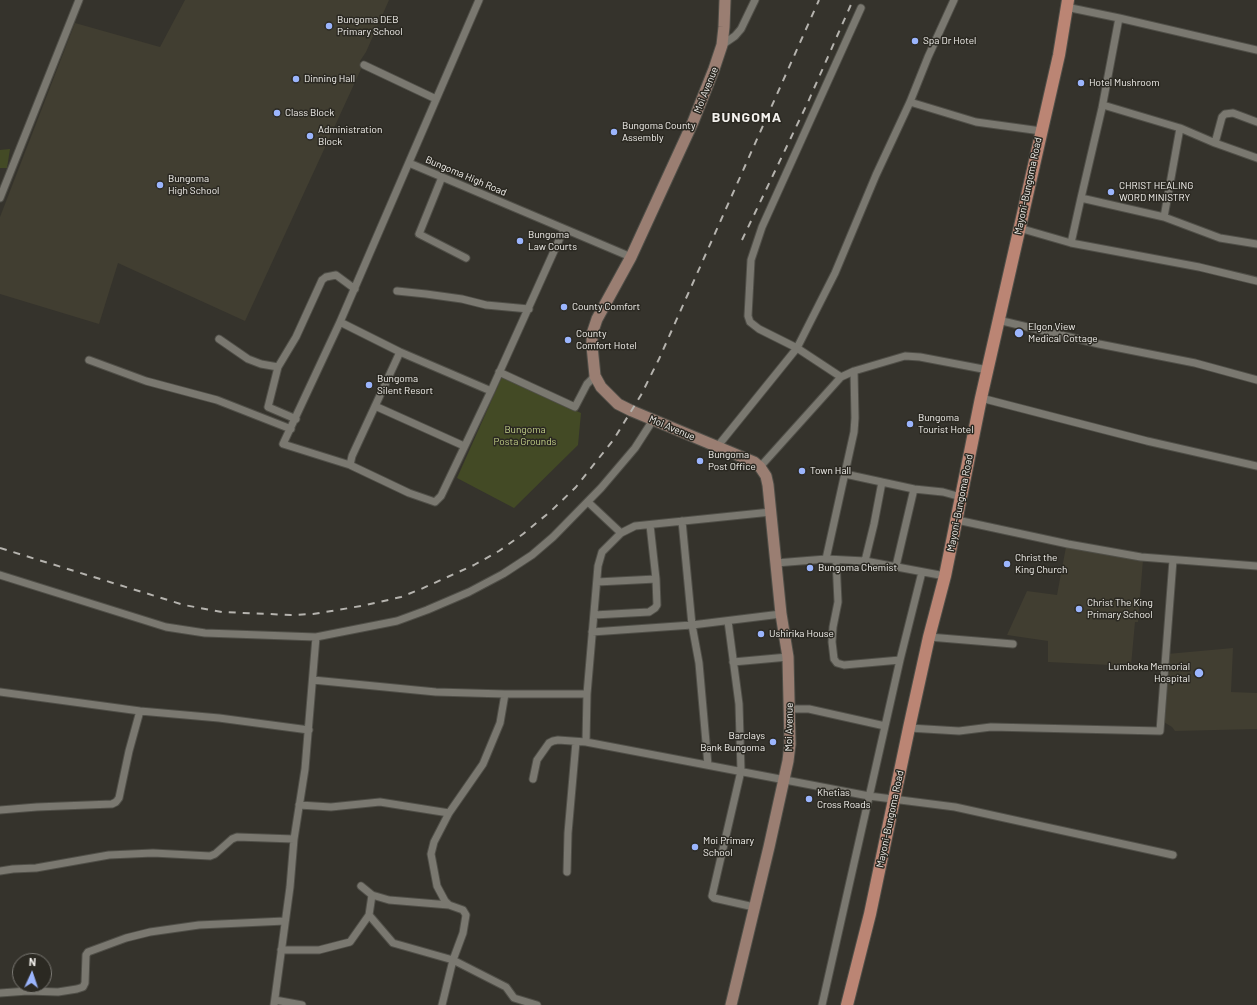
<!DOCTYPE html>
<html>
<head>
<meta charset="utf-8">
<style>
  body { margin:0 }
  #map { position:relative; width:1257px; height:1005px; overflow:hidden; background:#35332c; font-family:Barlow,sans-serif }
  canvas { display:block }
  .north { position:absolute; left:12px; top:953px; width:40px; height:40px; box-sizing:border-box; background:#2b2922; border:1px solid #7b7974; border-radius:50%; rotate:3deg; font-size:11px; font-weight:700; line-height:16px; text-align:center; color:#f4f2ee }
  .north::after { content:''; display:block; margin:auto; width:14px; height:18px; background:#9bb5fd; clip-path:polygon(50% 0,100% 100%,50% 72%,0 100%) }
</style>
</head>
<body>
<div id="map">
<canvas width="1257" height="1005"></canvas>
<div class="north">N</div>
</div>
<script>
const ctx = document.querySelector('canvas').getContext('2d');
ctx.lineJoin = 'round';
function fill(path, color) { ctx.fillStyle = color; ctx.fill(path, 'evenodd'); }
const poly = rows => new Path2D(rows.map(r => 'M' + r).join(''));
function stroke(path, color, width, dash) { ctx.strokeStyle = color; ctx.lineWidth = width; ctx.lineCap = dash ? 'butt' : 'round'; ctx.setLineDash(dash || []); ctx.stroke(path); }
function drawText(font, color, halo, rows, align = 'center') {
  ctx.font = font + ' Barlow,sans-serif'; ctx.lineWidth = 3; ctx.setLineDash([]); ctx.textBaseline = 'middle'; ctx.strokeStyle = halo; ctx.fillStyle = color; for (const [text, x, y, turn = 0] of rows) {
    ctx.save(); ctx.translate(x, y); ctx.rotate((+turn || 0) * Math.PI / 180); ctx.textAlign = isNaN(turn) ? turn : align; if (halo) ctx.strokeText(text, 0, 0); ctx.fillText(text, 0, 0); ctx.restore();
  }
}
fill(poly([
  [185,0,389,0,366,52,360,61,362,67,245,321,118,263,99,324,0,294,0,217,75,23,160,47],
  [1066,547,1143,560,1138,622,1135,622,1131,666,1048,662,1048,641,1007,635,1027,591,1057,595],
  [1233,648,1231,692,1257,693,1257,729,1175,731,1172,727,1162,721,1167,654]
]), '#413e31');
fill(poly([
  [10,149,7,168,0,168,0,150],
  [502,377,581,413,578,445,514,508,457,478]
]), '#434a25');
const street = poly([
  [479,0,340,322,400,352,491,391,564,229],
  [1066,7,1119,18,1102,108,1081,198,1164,217,1220,238,1257,244],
  [1119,18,1257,50],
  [722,45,735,36,741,29,755,0],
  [364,65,436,99],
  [910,102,976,122,1041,131],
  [1103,105,1180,128,1215,143,1257,158],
  [1215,143,1222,117,1225,114,1233,113,1257,122],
  [409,163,631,257],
  [442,177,419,234,466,258],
  [0,198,79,0],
  [1164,217,1180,128],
  [1019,228,1071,243,1199,267,1257,281],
  [1071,243,1081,198],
  [397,291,426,294,462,299,486,305,529,309],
  [998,320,1099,344,1195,363,1257,380],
  [340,322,283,444,350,465,352,456,400,352],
  [219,339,248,359,261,364,278,367],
  [89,360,146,381,217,400,291,429],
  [499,372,575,407,587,384,595,376],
  [841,377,797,348,759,329,750,322,748,316,751,260,762,227,861,8],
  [981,398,1147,441,1257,466],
  [375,406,464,446],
  [296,419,268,407,278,367,296,337,322,280,326,277,336,275,355,289],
  [717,447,797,348,835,273,876,175,910,102,928,57,954,0],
  [350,465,409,493,435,502,441,496,491,391],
  [760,467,841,377,854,371,905,356,920,357,988,370],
  [845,474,914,489,943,492,961,497],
  [588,502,621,533],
  [957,520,1068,544,1141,557,1257,566],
  [682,521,692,625,699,663,708,765],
  [826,559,854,432,855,418,854,371],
  [836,560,838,602,833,627,832,642,834,659,837,663,844,665,900,660],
  [865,561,874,524,882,482],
  [776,563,826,559,865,561,945,576],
  [896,566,914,489],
  [0,575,166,627,205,633,316,637,397,621,427,610,469,592,503,574,532,555,553,537,601,488,635,448,653,420],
  [597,582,656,579],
  [594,615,649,612,655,608,657,605,656,579,650,525],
  [728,621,739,704,741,771,712,896,714,898,754,907],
  [592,632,692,625,781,614],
  [929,637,1013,644],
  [733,662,788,657],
  [313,680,436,692,505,694,587,694],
  [0,692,140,711,219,718,309,730],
  [790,709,809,709,885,726],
  [909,728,959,731,991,727,1160,731,1173,560],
  [586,742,587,694,598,566,602,552,621,533,635,526,771,512],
  [533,779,537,760,549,743,553,741,558,740,586,742,869,796,955,807,1173,855],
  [299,805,331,807,380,802,449,813],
  [0,810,37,807,112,804,116,802,119,798,129,751,140,711],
  [0,871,13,869,36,868,109,855,153,853,210,856,215,854,232,839,237,837,294,839],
  [567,872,568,833,576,742],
  [361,886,372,895,389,900,449,905],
  [372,895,369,915,393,943,453,960,506,987,514,998,537,1005],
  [281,950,319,950,350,942,369,915],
  [0,993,28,991,58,992,77,989,83,987,85,983,86,955,88,952,126,938,150,932,199,925,285,921],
  [275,1000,302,1005],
  [274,1005,290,887,294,839,305,769,316,637],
  [442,1005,453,960,463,933,466,915,463,910,449,905,445,901,437,886,431,854,434,842,449,813,483,764,500,723,505,694],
  [822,1005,900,660,922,572]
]);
const secondary = poly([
  [725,0,724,27,722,45,714,69,693,122,631,257,597,319,592,334,592,346,595,376,601,387,618,404,632,411,754,462,760,467,766,476,768,485,781,614,788,657,790,744,788,761,769,847,731,1005]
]);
const primary = poly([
  [847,1005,870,914,909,728,929,637,945,576,981,398,1059,55,1068,0]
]);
stroke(street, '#504f48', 9);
stroke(secondary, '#504f48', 13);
stroke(primary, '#504f48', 14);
stroke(street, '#7a7870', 7);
stroke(secondary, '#9a7e72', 11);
stroke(primary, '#bb8574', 12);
stroke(poly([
  [742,240,808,102,853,0],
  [0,548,184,605,222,612,291,615,313,614,338,610,366,605,401,597,421,589,474,565,499,551,523,534,551,511,576,487,614,439,641,395,659,359,819,0]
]), '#b5b3ae', 2, [7, 7]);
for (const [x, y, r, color] of [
  [329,26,4,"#9bb5fd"],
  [915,41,4,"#9bb5fd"],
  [296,79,4,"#9bb5fd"],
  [1081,83,4,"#9bb5fd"],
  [277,113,4,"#9bb5fd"],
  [614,132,4,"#9bb5fd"],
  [310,136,4,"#9bb5fd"],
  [160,185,4,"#9bb5fd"],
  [1111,192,4,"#9bb5fd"],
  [520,241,4,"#9bb5fd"],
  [564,307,4,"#9bb5fd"],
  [1019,333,5,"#9bb5fd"],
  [568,340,4,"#9bb5fd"],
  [369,385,4,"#9bb5fd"],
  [910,424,4,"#9bb5fd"],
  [700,461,4,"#9bb5fd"],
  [802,471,4,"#9bb5fd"],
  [1007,564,4,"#9bb5fd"],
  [810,568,4,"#9bb5fd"],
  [1079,609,4,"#9bb5fd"],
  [761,634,4,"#9bb5fd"],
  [1199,673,5,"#9bb5fd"],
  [773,742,4,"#9bb5fd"],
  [809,799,4,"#9bb5fd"],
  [695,847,4,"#9bb5fd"]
]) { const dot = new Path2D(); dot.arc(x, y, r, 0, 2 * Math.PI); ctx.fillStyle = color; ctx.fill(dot); stroke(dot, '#2b2922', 1.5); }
drawText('10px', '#f4f2ee', '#2b2922', [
  ["Bungoma DEB",337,20],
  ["Primary School",337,32],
  ["Spa Dr Hotel",923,41],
  ["Dinning Hall",304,79],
  ["Hotel Mushroom",1089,83],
  ["Class Block",285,113],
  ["Bungoma County",622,126],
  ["Assembly",622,138],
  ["Administration",318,130],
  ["Block",318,142],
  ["Bungoma",168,179],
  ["High School",168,191],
  ["CHRIST HEALING",1119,186],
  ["WORD MINISTRY",1119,198],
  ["Bungoma",528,235],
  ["Law Courts",528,247],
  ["County Comfort",572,307],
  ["Elgon View",1028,327],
  ["Medical Cottage",1028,339],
  ["County",576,334],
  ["Comfort Hotel",576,346],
  ["Bungoma",377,379],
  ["Silent Resort",377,391],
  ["Bungoma",918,418],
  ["Tourist Hotel",918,430],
  ["Bungoma",708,455],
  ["Post Office",708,467],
  ["Town Hall",810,471],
  ["Christ the",1015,558],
  ["King Church",1015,570],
  ["Bungoma Chemist",818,568],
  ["Christ The King",1087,603],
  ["Primary School",1087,615],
  ["Ushirika House",769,634],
  ["Lumboka Memorial",1190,667,"right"],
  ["Hospital",1190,679,"right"],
  ["Barclays",765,736,"right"],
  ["Bank Bungoma",765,748,"right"],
  ["Khetias",817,793],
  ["Cross Roads",817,805],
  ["Moi Primary",703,841],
  ["School",703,853]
], 'left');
drawText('10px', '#f4f2ee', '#2b2922', [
  ["Moi Avenue",706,90,-68],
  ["Bungoma High Road",466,176,23],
  ["Mayoni-Bungoma Road",1028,186,-78],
  ["Moi Avenue",672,428,23],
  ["Mayoni-Bungoma Road",960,503,-79],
  ["Moi Avenue",789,727,-89],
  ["Mayoni-Bungoma Road",890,819,-78]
]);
drawText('10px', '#c1ce87', '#2b2922', [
  ["Bungoma",525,430],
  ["Posta Grounds",525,442]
]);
ctx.letterSpacing = '1px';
drawText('bold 14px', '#f4f2ee', '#2b2922', [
  ["BUNGOMA",747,117]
]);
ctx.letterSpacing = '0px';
</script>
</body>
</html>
